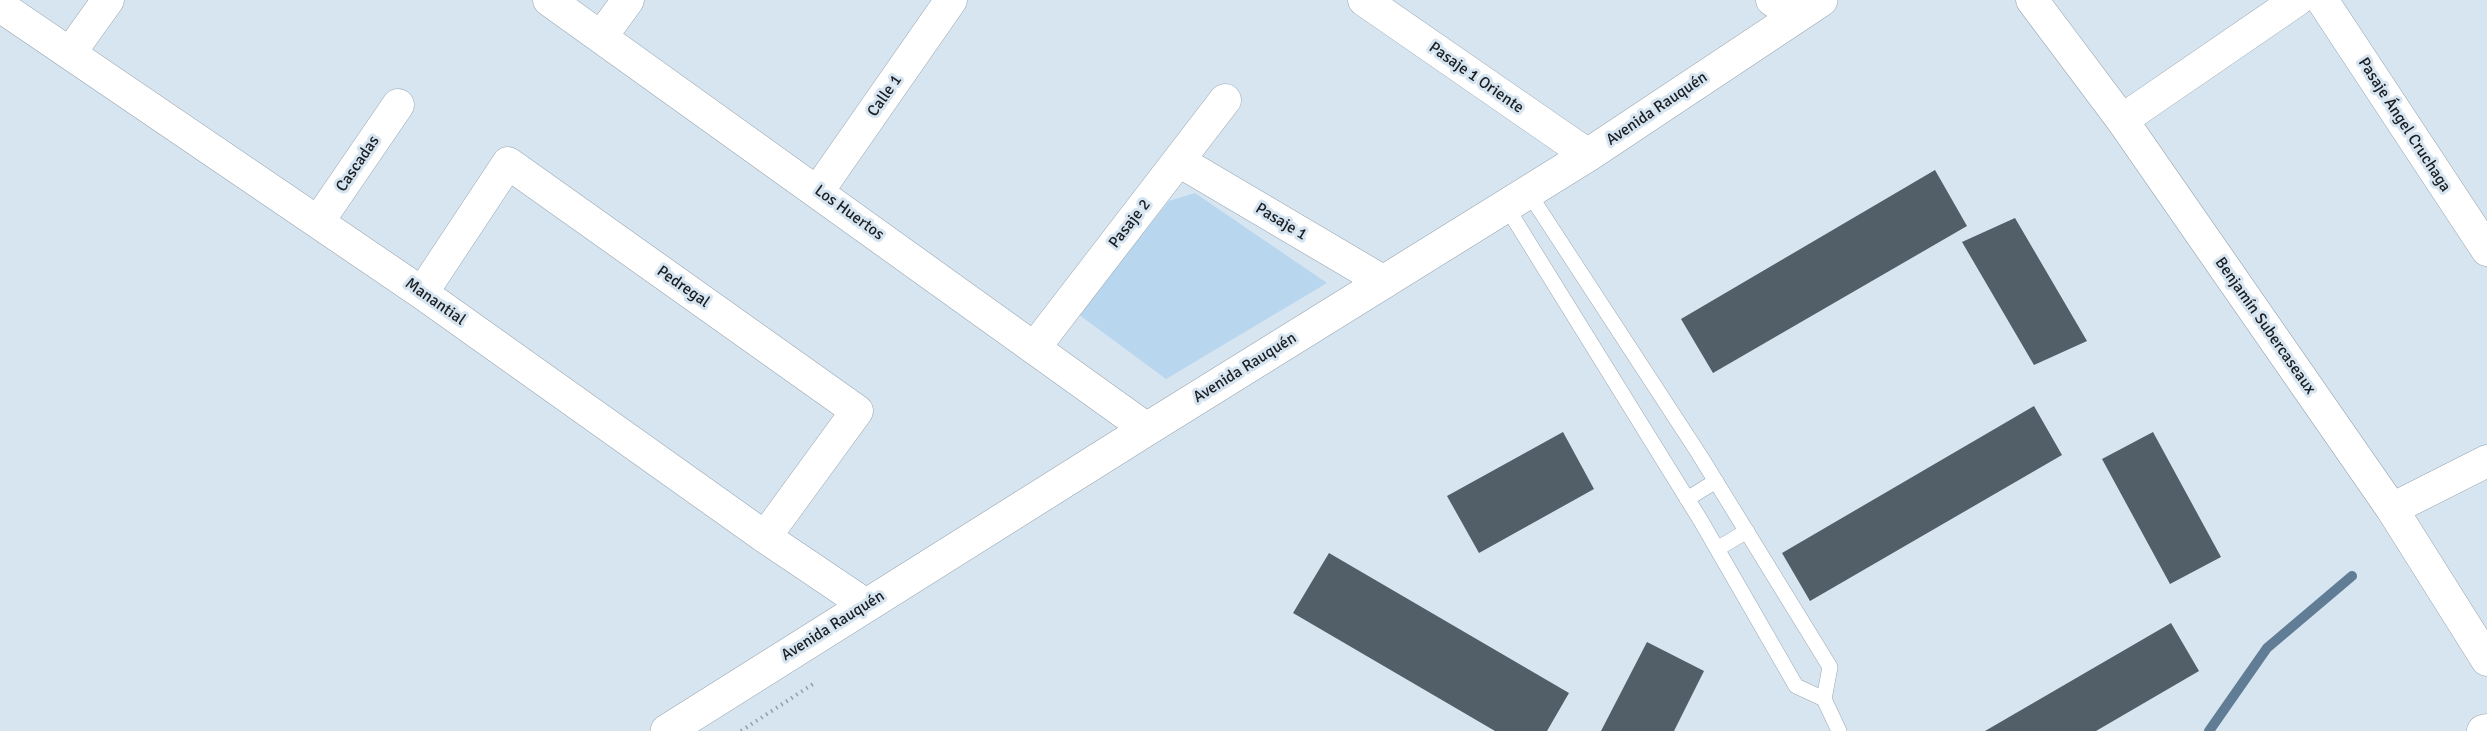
<!DOCTYPE html>
<html>
<head>
<meta charset="utf-8">
<style>
  body { margin:0 }
  canvas { display:block; background:#d7e5f1 }
</style>
</head>
<body>
<canvas width="2487" height="731"></canvas>
<script>
const ctx = document.querySelector('canvas').getContext('2d');
ctx.lineJoin = 'round';
function fill(path, color) { ctx.fillStyle = color; ctx.fill(path, 'evenodd'); }
const poly = rows => new Path2D(rows.map(r => 'M' + r).join(''));
function stroke(path, color, width, dash) { ctx.strokeStyle = color; ctx.lineWidth = width; ctx.lineCap = dash ? 'butt' : 'round'; ctx.setLineDash(dash || []); ctx.stroke(path); }
function drawText(font, color, halo, rows, align = 'center') {
  ctx.font = font + ' Signika,sans-serif'; ctx.lineWidth = 6; ctx.setLineDash([]); ctx.textBaseline = 'middle'; ctx.strokeStyle = halo; ctx.fillStyle = color; for (const [text, x, y, turn = 0] of rows) {
    ctx.save(); ctx.translate(x, y); ctx.rotate((+turn || 0) * Math.PI / 180); ctx.textAlign = isNaN(turn) ? turn : align; if (halo) ctx.strokeText(text, 0, 0); ctx.fillText(text, 0, 0); ctx.restore();
  }
}
fill(poly([
  [1195,193,1327,283,1166,379,1078,314,1169,201]
]), '#b9d6ef');
stroke(poly([
  [2209,731,2267,648,2352,576]
]), '#607d95', 10);
fill(poly([
  [1935,170,1967,226,1713,373,1681,319],
  [2015,218,2087,341,2034,365,1962,242],
  [2034,406,2062,455,1810,601,1782,553],
  [1563,432,1594,489,1479,553,1447,496],
  [2153,432,2221,557,2170,584,2102,459],
  [1329,553,1569,693,1547,731,1495,731,1293,613],
  [2171,623,2199,671,2096,731,1985,731],
  [1647,642,1704,671,1674,731,1601,731]
]), '#525e68');
const service = poly([
  [1528,192,1699,454,1830,667,1824,699,1839,731],
  [1506,206,1701,521,1796,686,1824,699],
  [1687,499,1716,481],
  [1717,549,1747,531]
]);
const minor = poly([
  [549,0,1147,429],
  [1364,0,1588,155],
  [1772,0,1796,16],
  [2032,0,2122,120,2392,509,2487,660],
  [2322,0,2487,250],
  [0,6,422,293,765,537,866,605],
  [601,37,628,0],
  [70,53,108,0],
  [2122,120,2297,0],
  [1179,161,1384,282],
  [818,191,951,0],
  [318,222,398,105],
  [422,293,508,163,857,411,765,537],
  [1035,347,1225,100],
  [2392,509,2487,461],
  [2483,731,2487,730]
]);
const secondary = poly([
  [667,731,1147,429,1588,155,1821,0]
]);
stroke(service, '#98a6b1', 16);
stroke(minor, '#98a6b1', 33);
stroke(secondary, '#98a6b1', 34);
stroke(poly([
  [741,731,813,684]
]), '#949fa8', 4, [1.5, 4.5]);
stroke(service, '#fff', 15);
stroke(minor, '#fff', 32);
stroke(secondary, '#fff', 33);
drawText('16px', '#191e23', '#d7e5f1', [
  ["Pasaje 1 Oriente",1476,78,35],
  ["Calle 1",885,96,-55],
  ["Avenida Rauquén",1657,109,-34],
  ["Pasaje Ángel Cruchaga",2404,125,57],
  ["Cascadas",358,164,-56],
  ["Los Huertos",849,213,36],
  ["Pasaje 1",1281,222,31],
  ["Pasaje 2",1130,224,-52],
  ["Pedregal",683,287,35],
  ["Manantial",435,302,35],
  ["Benjamín Subercaseaux",2265,326,55],
  ["Avenida Rauquén",1245,368,-32],
  ["Avenida Rauquén",833,626,-32]
]);
</script>
</body>
</html>
